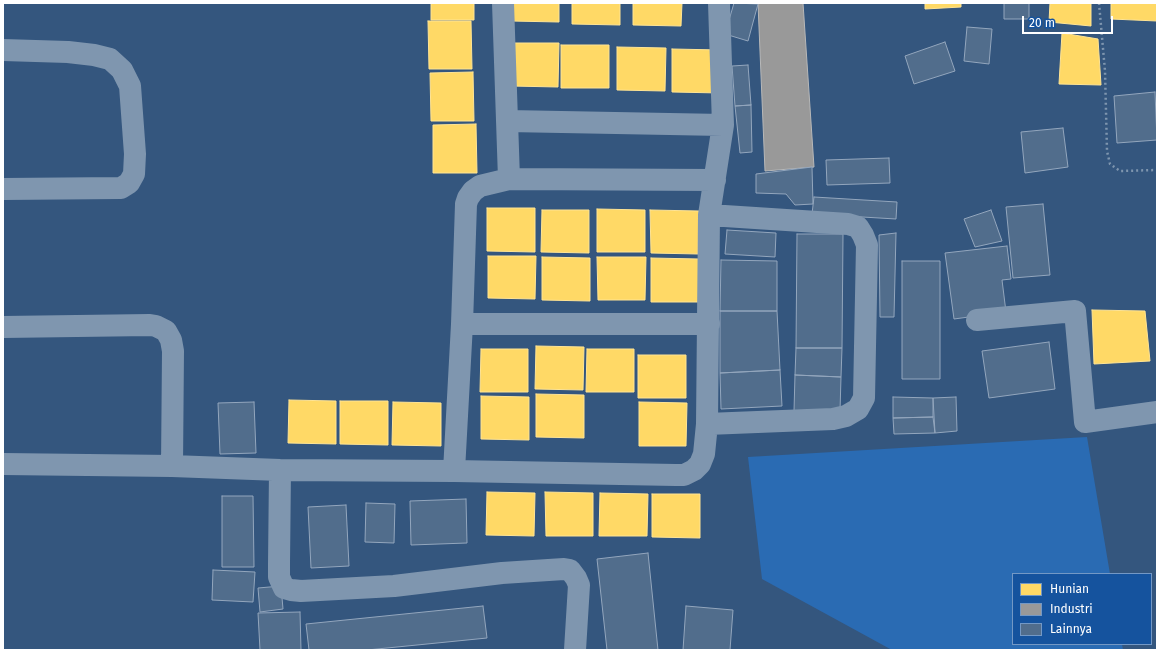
<!DOCTYPE html>
<html>
<head>
<meta charset="utf-8">
<style>
  body { margin:0 }
  #map { position:relative; width:1160px; height:653px; overflow:hidden; background:#34567e; font-family:"Fira Sans",sans-serif }
  canvas { display:block }
  .frame { position:absolute; inset:0; border:4px solid #fff; pointer-events:none }
  .legend { position:absolute; left:1012px; top:573px; width:140px; height:72px; box-sizing:border-box; background:#15539e; border:1px solid #7398c5; margin:0; padding:5px 7px; list-style:none; font-size:12px; color:#fff }
  .legend li { display:flex; align-items:center; gap:8px; height:20px }
  .legend b { width:20px; border:1px solid #7398c5 }
  .scale { position:absolute; left:1022px; top:16px; width:91px; height:18px; box-sizing:border-box; border:2px solid #fff; border-top:0; padding-left:5px; font-size:12px; line-height:14px; white-space:nowrap; color:#fff; -webkit-text-stroke:3px #15539e; paint-order:stroke }
</style>
</head>
<body>
<div id="map">
<canvas width="1160" height="653"></canvas>
<div class="frame"></div>
<ul class="legend">
<li><b style="height:11px;background:#ffd966"></b>Hunian</li>
<li><b style="height:11px;background:#999"></b>Industri</li>
<li><b style="height:11px;background:#516d8c"></b>Lainnya</li>
</ul>
<div class="scale">20 m</div>
</div>
<script>
const ctx = document.querySelector('canvas').getContext('2d');
ctx.lineJoin = 'round';
function fill(path, color) { ctx.fillStyle = color; ctx.fill(path, 'evenodd'); }
const poly = rows => new Path2D(rows.map(r => 'M' + r).join(''));
function stroke(path, color, width, dash) { ctx.strokeStyle = color; ctx.lineWidth = width; ctx.lineCap = dash ? 'butt' : 'round'; ctx.setLineDash(dash || []); ctx.stroke(path); }
fill(poly([
  [1087,437,1110,574,1013,574,1013,644,1122,644,1123,650,892,650,762,579,748,457]
]), '#2a6bb3');
const homes = poly([
  [431,3,474,3,474,20,431,20,431,3],
  [512,3,559,3,559,22,511,21,512,3],
  [572,3,620,3,620,25,572,24,572,3],
  [633,3,682,3,681,26,633,25,633,3],
  [925,3,961,3,961,7,925,9,925,3],
  [1050,3,1091,3,1091,26,1049,22,1050,3],
  [1111,3,1157,3,1157,21,1111,19,1111,3],
  [428,21,471,21,472,69,429,69,428,21],
  [1062,33,1098,39,1101,85,1059,84,1062,33],
  [511,43,559,43,558,87,511,86,511,43],
  [561,45,609,45,609,88,561,88,561,45],
  [617,47,666,48,665,91,617,90,617,47],
  [672,49,720,50,720,93,672,92,672,49],
  [473,72,474,121,431,121,430,73,473,72],
  [476,124,477,173,433,173,433,125,476,124],
  [487,208,535,208,535,252,487,251,487,208],
  [597,209,645,210,645,252,597,252,597,209],
  [542,210,589,210,589,253,541,252,542,210],
  [650,210,699,211,698,254,651,253,650,210],
  [488,256,536,256,535,299,488,298,488,256],
  [542,257,590,258,590,301,542,300,542,257],
  [597,257,646,257,645,300,598,300,597,257],
  [651,258,699,259,699,302,651,302,651,258],
  [1092,310,1145,311,1150,361,1094,364,1092,310],
  [536,346,584,347,583,390,535,389,536,346],
  [481,349,528,349,528,392,480,392,481,349],
  [587,349,634,349,634,392,586,392,587,349],
  [638,355,686,355,686,398,638,398,638,355],
  [536,394,584,395,584,438,536,437,536,394],
  [481,396,529,397,529,440,481,439,481,396],
  [289,400,336,401,336,444,288,443,289,400],
  [340,401,388,401,388,445,340,444,340,401],
  [393,402,441,403,441,446,392,445,393,402],
  [639,402,687,403,686,446,639,446,639,402],
  [487,492,535,493,534,536,486,535,487,492],
  [545,492,593,493,593,536,546,536,545,492],
  [600,493,648,494,647,536,599,536,600,493],
  [652,494,700,494,700,538,652,537,652,494]
]);
fill(homes, '#ffd966');
stroke(homes, '#ffe494', 1);
const industry = poly([
  [758,3,803,3,814,167,765,171,758,3]
]);
fill(industry, '#999');
stroke(industry, '#b8b8b8', 1);
const building = poly([
  [734,3,758,4,748,41,725,34,734,3],
  [1004,3,1029,3,1029,19,1004,19,1004,3],
  [967,27,992,29,989,64,964,61,967,27],
  [945,42,955,71,914,84,905,56,945,42],
  [748,65,751,105,735,106,732,66,748,65],
  [1155,92,1157,140,1117,143,1114,96,1155,92],
  [751,105,752,152,740,153,735,106,751,105],
  [1063,128,1068,167,1025,173,1021,132,1063,128],
  [889,158,890,183,827,185,826,160,889,158],
  [812,167,813,204,795,205,786,194,756,193,756,174,812,167],
  [814,197,897,202,896,219,812,214,814,197],
  [1043,204,1050,275,1013,278,1006,207,1043,204],
  [991,210,1002,241,975,247,964,219,991,210],
  [727,230,776,233,775,257,725,254,727,230],
  [896,233,894,317,880,317,879,235,896,233],
  [797,234,843,234,842,348,796,348,797,234],
  [1007,246,1011,279,1002,280,1006,312,954,319,945,253,1007,246],
  [721,260,777,261,777,311,720,311,721,260],
  [902,261,940,261,940,379,902,379,902,261],
  [720,311,777,311,780,370,720,373,720,311],
  [1049,342,1055,389,989,398,982,351,1049,342],
  [796,348,842,348,841,377,795,375,796,348],
  [780,370,782,406,721,409,720,373,780,370],
  [795,375,841,377,840,411,794,411,795,375],
  [893,397,933,398,933,417,893,418,893,397],
  [956,397,957,431,935,433,933,398,956,397],
  [254,402,256,453,220,454,218,403,254,402],
  [933,417,935,433,894,434,893,418,933,417],
  [222,496,253,496,254,567,222,567,222,496],
  [466,499,467,543,411,545,410,501,466,499],
  [366,503,395,504,394,543,365,542,366,503],
  [346,505,349,566,311,568,308,507,346,505],
  [648,553,658,650,607,650,597,559,648,553],
  [213,570,255,572,253,602,212,600,213,570],
  [281,586,283,609,260,612,258,588,281,586],
  [483,606,487,638,367,650,309,650,306,624,483,606],
  [686,606,733,610,730,650,683,650,686,606],
  [300,612,301,650,260,650,258,613,300,612]
]);
fill(building, '#516d8c');
stroke(building, '#93a6bd', 1);
stroke(poly([
  [1099,3,1105,71,1107,151,1110,164,1120,171,1157,170]
]), '#7f96af', 2.5, [2, 3]);
stroke(poly([
  [503,3,509,179],
  [3,50,68,52,94,55,110,59,122,70,130,86,135,154,134,174,129,183,121,188,3,189],
  [508,121,723,125],
  [977,320,1075,311,1085,422,1157,412],
  [462,324,466,204,468,198,473,191,480,186,509,179,715,180],
  [3,327,150,325,156,326,166,331,171,340,173,351,172,466],
  [707,424,833,419,846,416,858,409,864,398,867,245,863,235,858,227,848,224,709,215],
  [3,464,172,466,280,470,454,471,676,475,684,475,694,470,700,464,704,454,707,424,709,215,723,125,719,3],
  [280,470,279,564,279,577,284,588,291,590,301,591,394,586,502,573,564,569,570,570,576,578,579,585,575,650],
  [454,471,462,324,709,324]
]), '#7f96af', 22);
</script>
</body>
</html>
